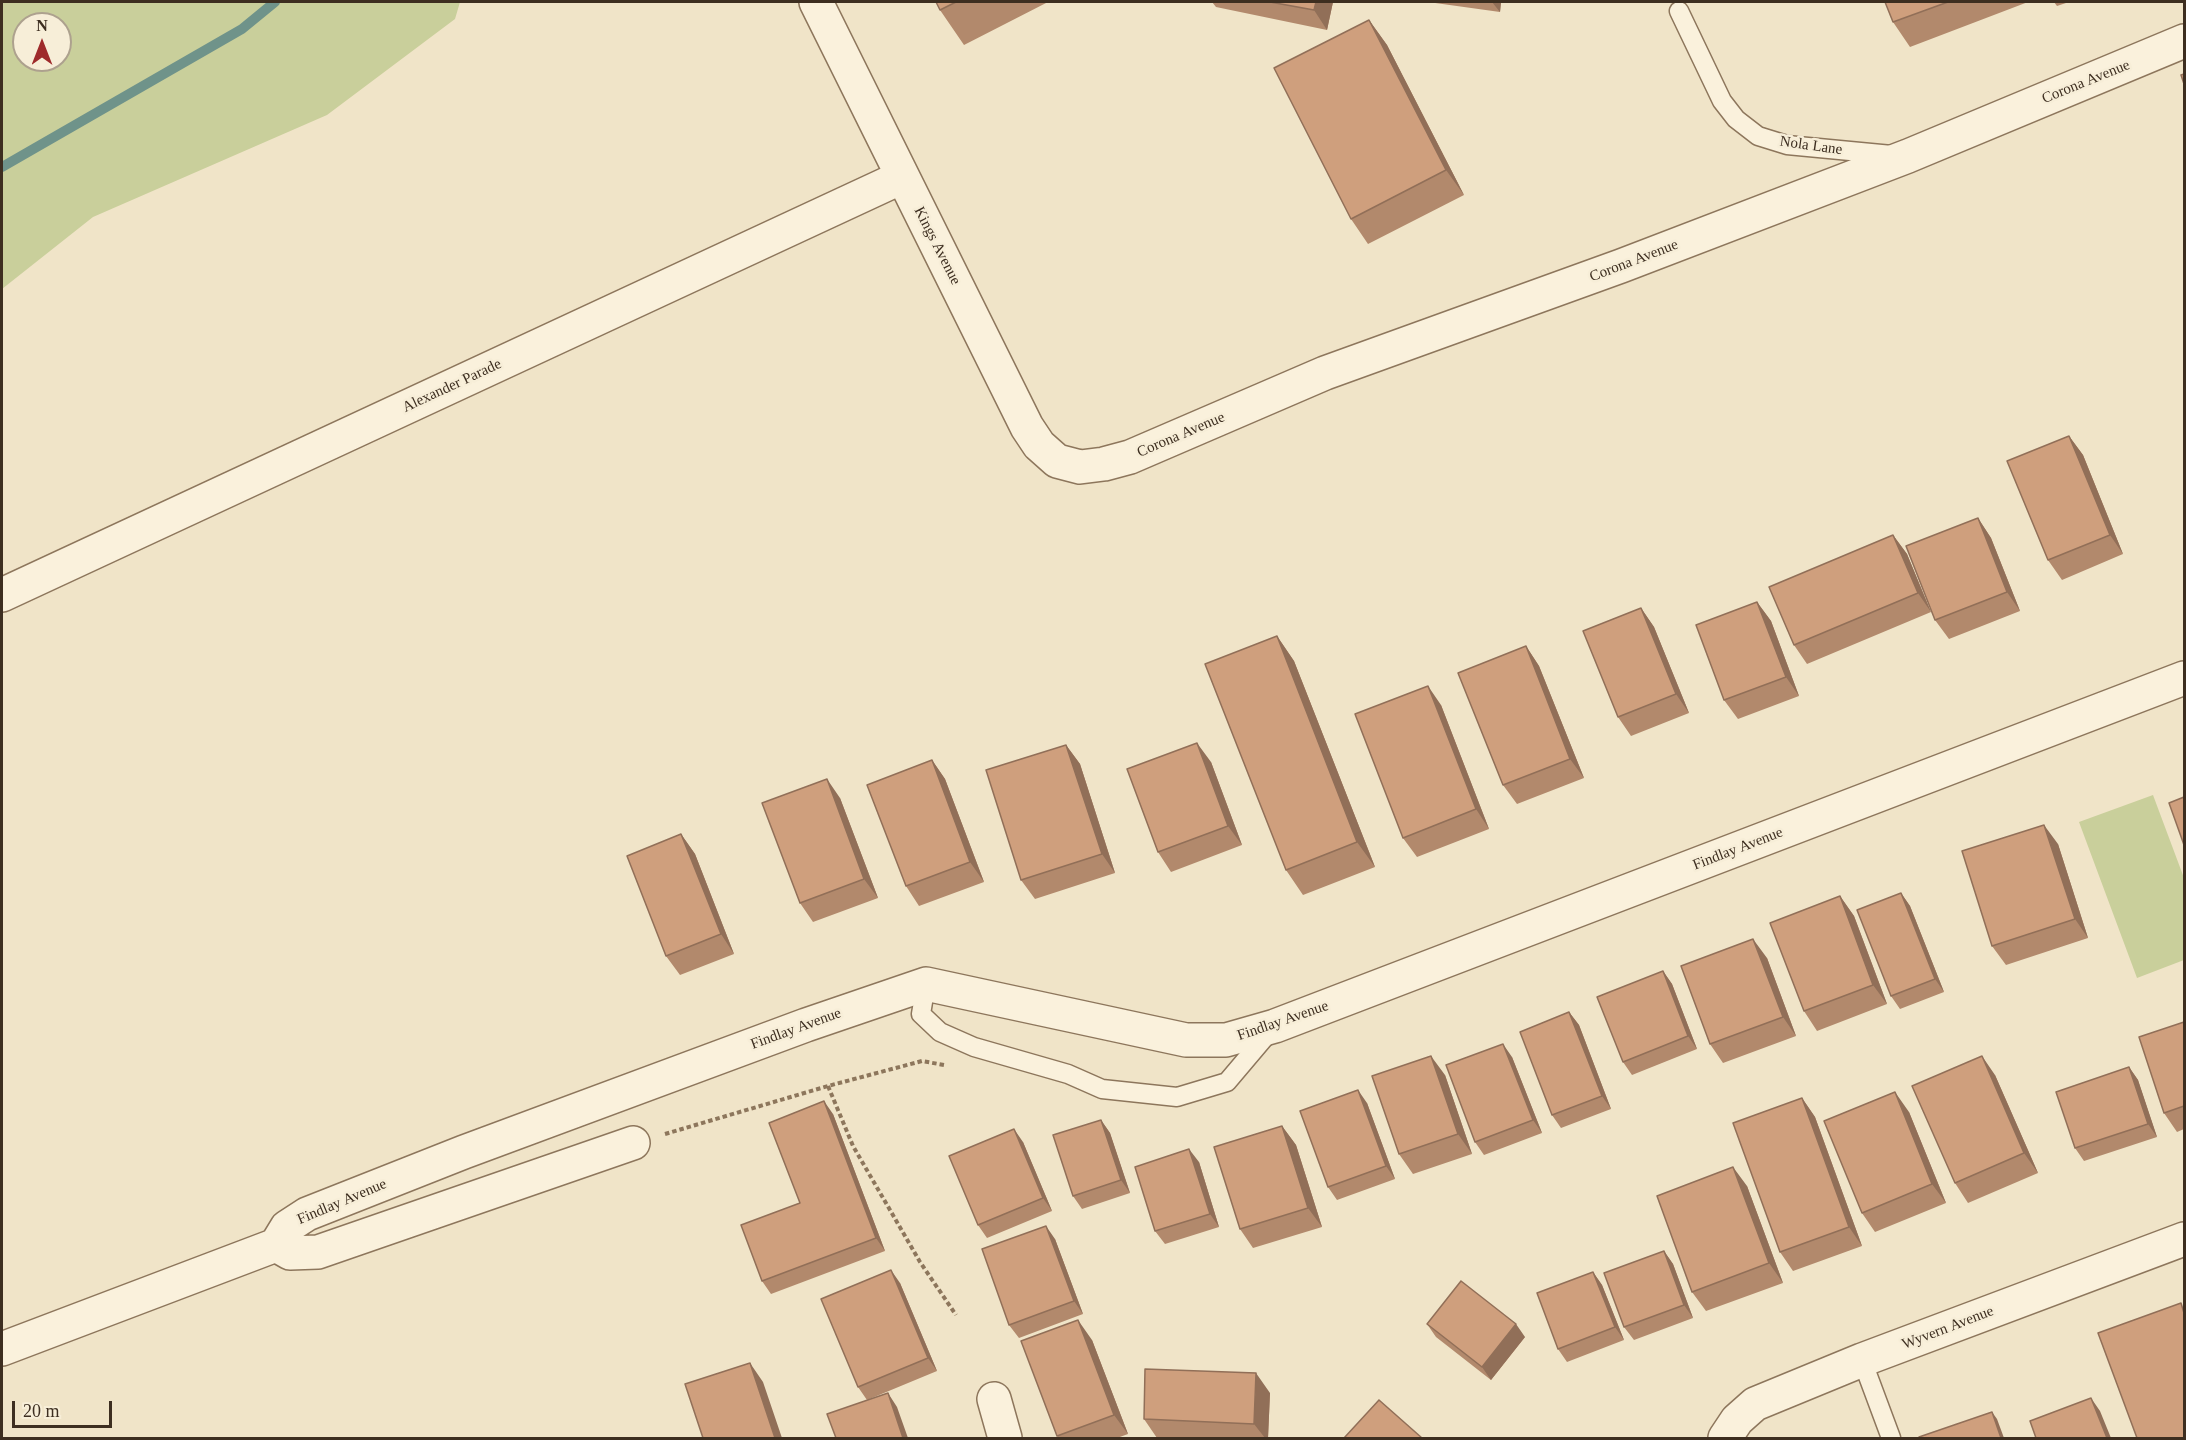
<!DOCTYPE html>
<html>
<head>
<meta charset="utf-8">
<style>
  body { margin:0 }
  #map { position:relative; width:2186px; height:1440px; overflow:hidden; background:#f0e4c8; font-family:"Times New Roman",serif }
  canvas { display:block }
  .frame { position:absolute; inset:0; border:3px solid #3d2e20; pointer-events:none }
  .north { position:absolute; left:12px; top:12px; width:60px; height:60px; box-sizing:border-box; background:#f7eed8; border:2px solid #ada18e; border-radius:50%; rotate:0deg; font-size:16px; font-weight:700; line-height:24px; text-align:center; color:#3d2e20 }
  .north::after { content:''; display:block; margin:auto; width:21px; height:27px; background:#9e2a2b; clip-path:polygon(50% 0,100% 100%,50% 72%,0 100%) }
  .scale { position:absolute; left:12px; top:1401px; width:100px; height:27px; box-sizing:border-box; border:3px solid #3d2e20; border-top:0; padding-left:8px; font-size:18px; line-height:21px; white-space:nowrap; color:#3d2e20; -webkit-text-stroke:4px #f7eed8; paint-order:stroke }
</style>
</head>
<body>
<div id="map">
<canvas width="2186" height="1440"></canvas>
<div class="frame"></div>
<div class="north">N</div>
<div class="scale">20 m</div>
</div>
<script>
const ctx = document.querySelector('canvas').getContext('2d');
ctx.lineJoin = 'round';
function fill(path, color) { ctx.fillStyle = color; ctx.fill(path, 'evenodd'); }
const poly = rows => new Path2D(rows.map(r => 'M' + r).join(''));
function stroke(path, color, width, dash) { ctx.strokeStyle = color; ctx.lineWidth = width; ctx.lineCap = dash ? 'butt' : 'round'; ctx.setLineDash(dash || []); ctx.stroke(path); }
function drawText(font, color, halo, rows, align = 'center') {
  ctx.font = font + ' "Times New Roman",serif'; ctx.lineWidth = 5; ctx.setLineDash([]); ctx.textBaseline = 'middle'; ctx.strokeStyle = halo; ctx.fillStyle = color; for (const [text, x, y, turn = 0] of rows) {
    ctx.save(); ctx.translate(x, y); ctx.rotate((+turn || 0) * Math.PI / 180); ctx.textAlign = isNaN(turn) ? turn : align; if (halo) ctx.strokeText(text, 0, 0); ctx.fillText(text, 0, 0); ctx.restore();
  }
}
fill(poly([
  [2,2,460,2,455,19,327,115,93,217,2,289],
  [24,24,60,24,60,60,24,60],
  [2153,795,2184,878,2184,960,2137,978,2079,822]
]), '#c9cf9b');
stroke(poly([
  [2,167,242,29,275,2]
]), '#6f938a', 10);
const lane = poly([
  [1679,11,1722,101,1736,119,1758,136,1787,145,1892,155],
  [926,984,921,1014,940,1032,974,1047,1068,1074,1102,1089,1177,1097,1227,1082,1271,1030],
  [1862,1360,1891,1438]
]);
const street = poly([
  [816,2,1027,427,1039,445,1057,461,1080,467,1104,464,1130,457,1325,373,1621,266,1908,156,2184,41],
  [2,595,902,177],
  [276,1245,290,1253,318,1252,633,1143],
  [2,1349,276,1245,287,1227,307,1214,464,1152,806,1025,926,984,1186,1040,1226,1040,1275,1026,2184,678],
  [994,1399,1005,1438],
  [1725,1438,1737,1420,1755,1404,1862,1360,2184,1239]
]);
stroke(lane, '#8d765c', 21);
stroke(street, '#8d765c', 36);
stroke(poly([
  [828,1086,853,1146,920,1262,956,1315],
  [665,1134,828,1086,922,1061,944,1065]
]), '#8d765c', 4, [4.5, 3]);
stroke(lane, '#faf1dc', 18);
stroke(street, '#faf1dc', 33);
fill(poly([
  [936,2,1048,2,964,45,940,10],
  [1212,2,1333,2,1327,30,1216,7],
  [1428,2,1501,2,1500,12],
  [1885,2,2028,2,1910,47,1893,22],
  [2054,2,2069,2,2057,6],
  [1369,20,1387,45,1464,195,1368,244,1351,219],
  [2069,436,2083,455,2123,554,2062,580,2048,560],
  [1978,518,1991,538,2020,611,1949,639,1935,620],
  [1893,535,1907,554,1931,612,1807,664,1794,645],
  [1757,602,1771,621,1799,696,1738,719,1724,700],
  [1641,608,1654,627,1689,713,1631,736,1618,717],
  [1277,636,1294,661,1375,867,1303,895,1286,870],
  [1526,646,1539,666,1584,778,1517,804,1503,785],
  [1441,705,1489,829,1417,857,1403,838],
  [1066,745,1080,764,1115,873,1035,899,1021,880],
  [932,760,945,779,984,882,919,906,906,886],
  [1211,762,1242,845,1171,872,1158,852],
  [840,798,878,898,813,922,800,903],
  [681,834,695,854,734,954,680,975,666,956],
  [2058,844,2088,938,2006,965,1992,946],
  [1901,893,1910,906,1944,992,1900,1009,1891,996],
  [1840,896,1854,916,1887,1004,1817,1031,1804,1011],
  [1767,958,1796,1036,1723,1063,1710,1044],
  [1663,971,1672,984,1697,1049,1632,1075,1623,1062],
  [1569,1012,1579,1025,1611,1109,1561,1128,1552,1115],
  [2184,1022,2184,1129,2177,1132,2164,1113],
  [1512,1057,1542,1133,1484,1155,1475,1142],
  [2129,1067,2138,1080,2157,1137,2084,1161,2075,1148],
  [1445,1075,1472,1154,1413,1174,1399,1154],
  [1995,1075,2038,1173,1968,1203,1955,1183],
  [1802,1098,1815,1117,1862,1246,1793,1271,1780,1252],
  [1367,1103,1395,1179,1337,1200,1328,1187],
  [1909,1112,1946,1203,1875,1232,1862,1213],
  [833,1114,885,1251,771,1294,762,1281,800,1203],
  [1101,1120,1110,1133,1130,1193,1082,1209,1073,1196],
  [1282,1126,1296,1145,1322,1227,1253,1248,1240,1229],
  [1023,1142,1052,1211,987,1238,978,1225],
  [1199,1162,1219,1227,1165,1244,1155,1231],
  [1747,1186,1783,1283,1706,1311,1692,1292],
  [1055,1239,1083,1314,1019,1338,1009,1325],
  [1664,1251,1673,1264,1693,1318,1634,1340,1624,1327],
  [1593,1272,1602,1285,1624,1340,1567,1362,1558,1349],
  [900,1283,937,1371,867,1400,858,1387],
  [1427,1324,1525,1337,1491,1380,1436,1337],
  [1092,1340,1128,1434,1117,1438,1059,1438,1057,1436],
  [1270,1393,1268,1438,1157,1438,1144,1419]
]), '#b2896c');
fill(poly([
  [1316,2,1333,2,1327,30,1314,10],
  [1492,2,1501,2,1500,12],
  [1369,20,1387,45,1464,195,1446,170],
  [2069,436,2083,455,2123,554,2110,535],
  [1978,518,1991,538,2020,611,2007,592],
  [1893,535,1907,554,1931,612,1918,593],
  [1757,602,1771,621,1799,696,1786,677],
  [1641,608,1654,627,1689,713,1676,694],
  [1277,636,1294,661,1375,867,1357,842],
  [1526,646,1539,666,1584,778,1570,759],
  [1428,686,1441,705,1489,829,1476,809],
  [1197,743,1211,762,1242,845,1228,826],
  [1066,745,1080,764,1115,873,1102,854],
  [932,760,945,779,984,882,970,862],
  [827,779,840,798,878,898,864,879],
  [2044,825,2058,844,2088,938,2075,919],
  [681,834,695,854,734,954,721,934],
  [1901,893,1910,906,1944,992,1935,979],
  [1840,896,1854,916,1887,1004,1873,985],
  [1753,939,1767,958,1796,1036,1783,1017],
  [1663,971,1672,984,1697,1049,1688,1036],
  [1569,1012,1579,1025,1611,1109,1602,1096],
  [1503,1044,1512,1057,1542,1133,1533,1120],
  [1431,1056,1445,1075,1472,1154,1458,1134],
  [1982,1056,1995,1075,2038,1173,2024,1153],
  [2129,1067,2138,1080,2157,1137,2148,1124],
  [1358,1090,1367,1103,1395,1179,1386,1166],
  [1895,1092,1909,1112,1946,1203,1932,1184],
  [1802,1098,1815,1117,1862,1246,1849,1227],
  [824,1101,833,1114,885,1251,876,1238],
  [1101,1120,1110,1133,1130,1193,1121,1180],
  [1282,1126,1296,1145,1322,1227,1308,1208],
  [1014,1129,1023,1142,1052,1211,1043,1198],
  [1189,1149,1199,1162,1219,1227,1210,1214],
  [1733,1167,1747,1186,1783,1283,1769,1263],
  [1046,1226,1055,1239,1083,1314,1074,1301],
  [1664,1251,1673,1264,1693,1318,1684,1305],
  [891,1270,900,1283,937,1371,928,1358],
  [1593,1272,1602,1285,1624,1340,1615,1327],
  [1078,1320,1092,1340,1128,1434,1114,1415],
  [1516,1324,1525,1337,1491,1380,1482,1367],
  [750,1363,763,1382,782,1438,775,1438],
  [1256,1373,1270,1393,1268,1438,1265,1438,1254,1424],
  [888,1393,897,1407,908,1438,903,1438],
  [2091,1398,2100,1411,2111,1438,2107,1438],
  [1992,1412,1997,1419,2004,1438,2001,1438]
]), '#916f58');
const building = poly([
  [936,2,956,2,940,10,936,2],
  [1270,2,1316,2,1314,10,1270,2],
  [1885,2,1948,2,1893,22,1885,2],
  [1369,20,1446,170,1351,219,1274,68,1369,20],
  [2184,74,2184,84,2181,75,2184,74],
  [2069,436,2110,535,2048,560,2007,461,2069,436],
  [1978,518,2007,592,1935,620,1906,546,1978,518],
  [1893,535,1918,593,1794,645,1769,587,1893,535],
  [1757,602,1786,677,1724,700,1696,625,1757,602],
  [1641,608,1676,694,1618,717,1583,631,1641,608],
  [1277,636,1357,842,1286,870,1205,664,1277,636],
  [1526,646,1570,759,1503,785,1458,673,1526,646],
  [1428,686,1476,809,1403,838,1355,714,1428,686],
  [1197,743,1228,826,1158,852,1127,769,1197,743],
  [1066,745,1102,854,1021,880,986,770,1066,745],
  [932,760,970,862,906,886,867,785,932,760],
  [827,779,864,879,800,903,762,803,827,779],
  [2184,797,2184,845,2169,803,2184,797],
  [2044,825,2075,919,1992,946,1962,851,2044,825],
  [681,834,721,934,666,956,627,856,681,834],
  [1901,893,1935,979,1891,996,1857,910,1901,893],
  [1840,896,1873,985,1804,1011,1770,923,1840,896],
  [1753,939,1783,1017,1710,1044,1681,966,1753,939],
  [1663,971,1688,1036,1623,1062,1597,997,1663,971],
  [1569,1012,1602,1096,1552,1115,1520,1032,1569,1012],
  [2184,1022,2184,1106,2164,1113,2139,1037,2184,1022],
  [1503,1044,1533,1120,1475,1142,1446,1065,1503,1044],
  [1431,1056,1458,1134,1399,1154,1372,1076,1431,1056],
  [1982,1056,2024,1153,1955,1183,1912,1086,1982,1056],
  [2129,1067,2148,1124,2075,1148,2056,1092,2129,1067],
  [1358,1090,1386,1166,1328,1187,1300,1111,1358,1090],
  [1895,1092,1932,1184,1862,1213,1824,1121,1895,1092],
  [1802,1098,1849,1227,1780,1252,1733,1123,1802,1098],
  [824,1101,876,1238,762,1281,741,1225,800,1203,769,1123,824,1101],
  [1101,1120,1121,1180,1073,1196,1053,1135,1101,1120],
  [1282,1126,1308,1208,1240,1229,1214,1147,1282,1126],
  [1014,1129,1043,1198,978,1225,949,1156,1014,1129],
  [1189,1149,1210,1214,1155,1231,1135,1167,1189,1149],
  [1733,1167,1769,1263,1692,1292,1657,1196,1733,1167],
  [1046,1226,1074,1301,1009,1325,982,1249,1046,1226],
  [1664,1251,1684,1305,1624,1327,1604,1273,1664,1251],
  [891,1270,928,1358,858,1387,821,1299,891,1270],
  [1593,1272,1615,1327,1558,1349,1537,1293,1593,1272],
  [1461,1281,1516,1324,1482,1367,1427,1324,1461,1281],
  [2181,1303,2184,1313,2184,1438,2137,1438,2098,1333,2181,1303],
  [1078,1320,1114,1415,1057,1436,1021,1341,1078,1320],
  [750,1363,775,1438,703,1438,685,1384,750,1363],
  [1145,1369,1256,1373,1254,1424,1144,1419,1145,1369],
  [888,1393,903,1438,836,1438,827,1414,888,1393],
  [2091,1398,2107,1438,2036,1438,2030,1421,2091,1398],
  [1379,1400,1422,1438,1344,1438,1379,1400],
  [1992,1412,2001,1438,1919,1438,1919,1437,1992,1412]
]);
fill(building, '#cf9f7d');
stroke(building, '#916f58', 1.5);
drawText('15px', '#3d2e20', '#f7eed8', [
  ["Corona Avenue",2086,82,-22],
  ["Nola Lane",1811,146,8],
  ["Kings Avenue",937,246,63],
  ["Corona Avenue",1634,261,-21],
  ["Alexander Parade",452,386,-25],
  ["Corona Avenue",1181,435,-23],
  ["Findlay Avenue",1738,849,-21],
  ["Findlay Avenue",1283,1021,-19],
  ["Findlay Avenue",796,1029,-20],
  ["Findlay Avenue",342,1202,-23],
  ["Wyvern Avenue",1948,1328,-21]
]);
</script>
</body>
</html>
